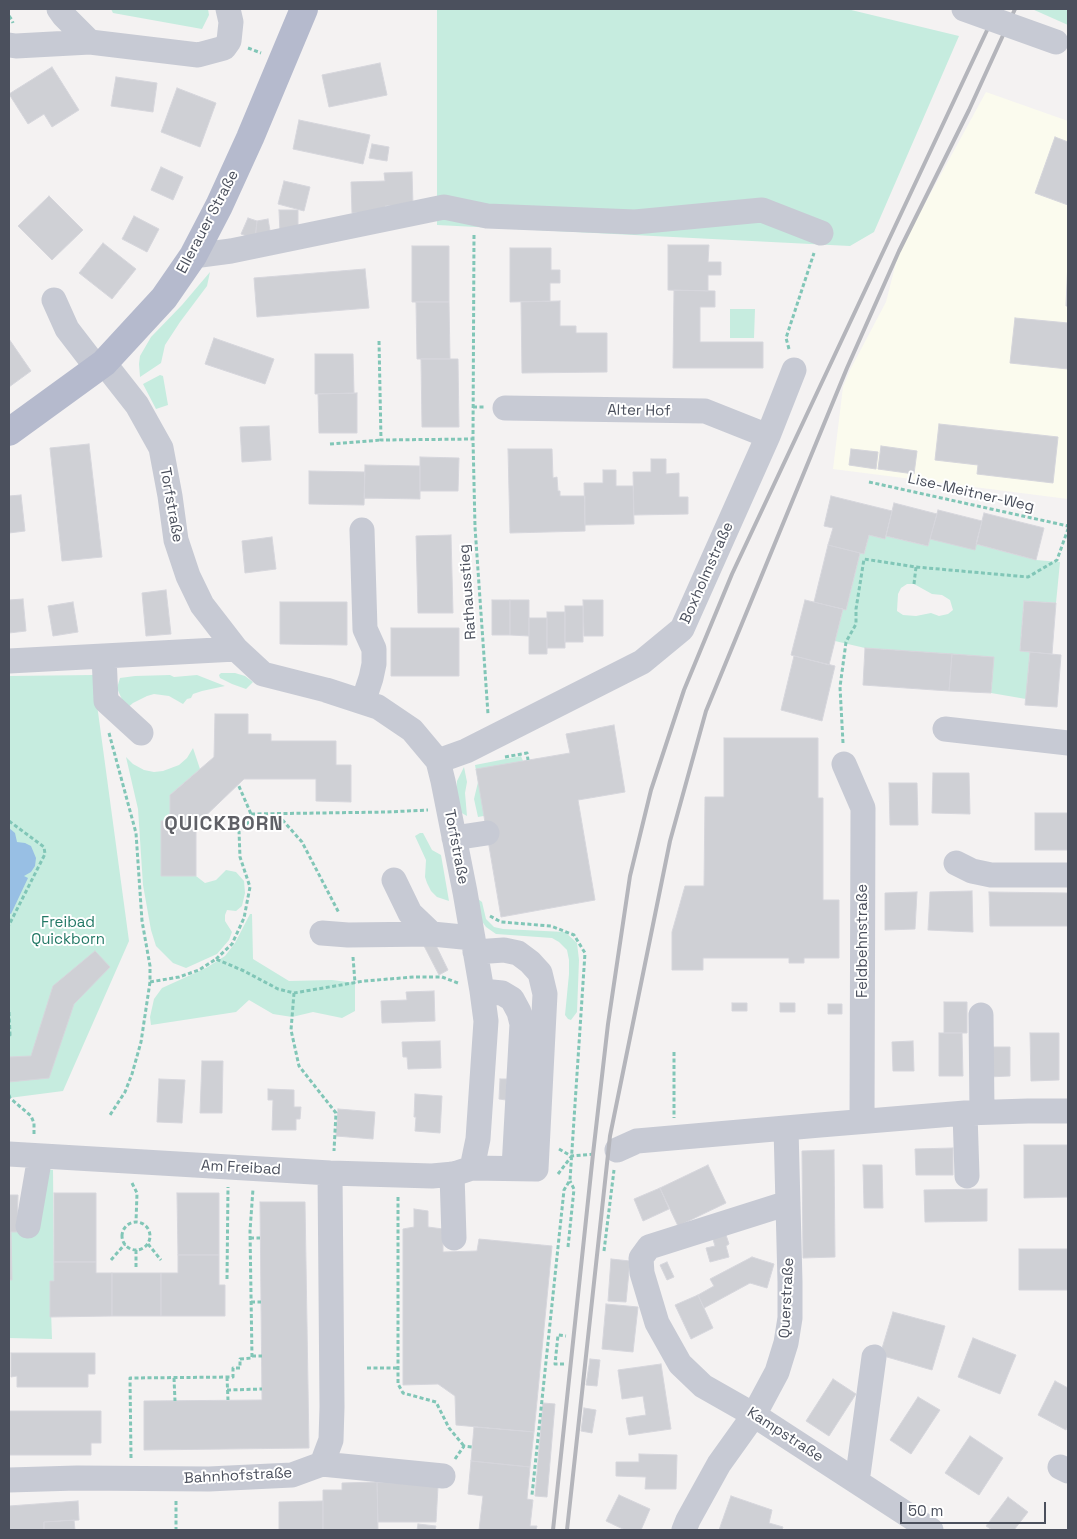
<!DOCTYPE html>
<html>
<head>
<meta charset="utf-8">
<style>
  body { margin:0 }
  #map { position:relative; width:1077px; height:1539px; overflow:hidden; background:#f4f2f2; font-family:"Space Grotesk",sans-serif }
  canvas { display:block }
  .frame { position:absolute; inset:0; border:10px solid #4b505d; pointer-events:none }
  .scale { position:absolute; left:900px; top:1502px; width:146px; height:22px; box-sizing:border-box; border:2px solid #4b505d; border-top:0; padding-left:6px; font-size:15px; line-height:18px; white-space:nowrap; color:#4b505d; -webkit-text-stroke:4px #fff; paint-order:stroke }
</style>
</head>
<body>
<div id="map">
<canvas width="1077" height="1539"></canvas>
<div class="frame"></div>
<div class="scale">50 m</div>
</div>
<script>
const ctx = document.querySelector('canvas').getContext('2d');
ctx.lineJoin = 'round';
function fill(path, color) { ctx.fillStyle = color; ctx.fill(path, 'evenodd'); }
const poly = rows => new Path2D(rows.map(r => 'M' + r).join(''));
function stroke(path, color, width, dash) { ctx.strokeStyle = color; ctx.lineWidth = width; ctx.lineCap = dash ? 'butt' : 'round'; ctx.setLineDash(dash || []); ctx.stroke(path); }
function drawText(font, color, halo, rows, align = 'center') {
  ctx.font = font + ' "Space Grotesk",sans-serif'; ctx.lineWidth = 4; ctx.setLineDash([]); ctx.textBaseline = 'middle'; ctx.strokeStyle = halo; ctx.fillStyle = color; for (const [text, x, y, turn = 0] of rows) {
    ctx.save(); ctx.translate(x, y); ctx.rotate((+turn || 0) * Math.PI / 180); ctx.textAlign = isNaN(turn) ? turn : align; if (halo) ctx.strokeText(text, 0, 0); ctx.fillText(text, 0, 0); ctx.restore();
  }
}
fill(poly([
  [986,92,1068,121,1068,499,833,469,843,387,850,370,886,302,899,251]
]), '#fbfbee');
fill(poly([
  [111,9,208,9,209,15,202,29,113,13],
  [437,9,847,9,959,36,874,232,850,246,437,225],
  [1032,9,1068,9,1068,25],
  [210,272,207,286,180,322,165,345,161,363,140,377,139,364,140,356,151,337,182,305],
  [730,309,755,309,754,338,730,338],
  [160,375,163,376,168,405,156,409,143,384],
  [869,535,885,539,886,536,928,546,930,539,976,544,1036,560,1060,562,1056,603,1024,601,1020,651,1030,652,1026,699,991,693,993,657,865,648,835,641,843,609,846,610,860,553,864,554],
  [907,584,914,584,932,594,942,595,950,600,953,610,948,614,939,616,931,613,916,616,903,615,897,611,898,594,901,588],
  [221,673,235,673,245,676,253,682,246,689,232,684,220,678,219,675],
  [93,675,129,941,63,1091,9,1098,9,676],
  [170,675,174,677,197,675,225,686,202,691,193,694,191,698,187,699,183,704,169,696,154,694,147,696,133,703,126,709,117,688,120,678,135,676],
  [193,748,200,769,170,795,170,821,161,822,161,876,196,876,205,883,216,880,226,870,236,872,244,881,245,893,242,906,236,911,227,910,225,915,225,921,232,932,229,940,217,954,186,968,173,963,156,946,151,930,143,885,138,809,126,757,133,764,144,770,154,772,163,771,179,765,187,758],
  [521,756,523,761,489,815,478,817,474,799,478,782,475,765],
  [464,767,467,782,465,793,467,816,460,812,456,792,457,781],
  [420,833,423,833,432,850,441,855,449,901,437,897,431,891,427,883,425,877,426,860,415,836],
  [478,899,482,902,486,919,494,927,503,929,565,932,577,943,579,960,577,1012,571,1020,568,1019,565,1015,569,974,569,960,567,950,559,942,552,938,496,934,486,927,481,920],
  [250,914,252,914,253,959,289,981,332,980,355,983,355,1011,342,1018,313,1012,292,1017,273,1014,249,1000,236,1012,151,1025,150,1017,154,999,162,988,206,968,225,956,235,943],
  [45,1169,53,1170,54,1281,50,1282,52,1339,9,1338,9,1280,11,1280,11,1232,17,1232,21,1227]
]), '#c6ecdf');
fill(poly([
  [9,828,15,833,17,842,25,843,31,846,36,858,35,866,31,872,24,876,28,878,11,914,9,913]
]), '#98bfe4');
const building = poly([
  [380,63,387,95,329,107,322,75,380,63],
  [52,67,79,110,52,127,44,114,28,124,9,94,52,67],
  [116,77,157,83,153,112,111,106,116,77],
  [177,88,216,103,200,147,161,132,177,88],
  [299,120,370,135,363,164,293,149,299,120],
  [1055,137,1068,142,1068,205,1035,193,1055,137],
  [372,144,389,147,387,161,369,158,372,144],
  [161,167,183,177,173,200,151,190,161,167],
  [412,172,413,205,385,206,386,212,352,213,351,182,385,181,384,173,412,172],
  [284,181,310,187,304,211,278,204,284,181],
  [49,196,83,230,52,260,18,226,49,196],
  [279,210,298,210,298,232,280,233,279,210],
  [134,216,159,229,147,252,122,239,134,216],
  [248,218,257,221,255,239,241,234,248,218],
  [268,219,271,236,255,239,257,221,268,219],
  [103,243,136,269,112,299,79,273,103,243],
  [668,245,709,245,708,262,721,262,721,275,708,275,708,291,668,290,668,245],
  [412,246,449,246,449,302,412,302,412,246],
  [510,248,551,248,551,270,560,270,560,283,550,283,550,301,510,302,510,248],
  [1068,261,1068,306,1066,306,1068,261],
  [365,269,369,308,257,317,254,278,365,269],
  [674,290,715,291,715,307,700,307,700,342,763,342,763,368,673,368,674,290],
  [560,301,560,326,576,326,576,333,607,333,607,372,522,373,521,302,560,301],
  [416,302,449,302,450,359,417,359,416,302],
  [1015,318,1068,323,1068,369,1010,363,1015,318],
  [214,338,274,359,265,384,205,364,214,338],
  [9,339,31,371,9,387,9,339],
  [315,354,353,354,354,393,315,394,315,354],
  [421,359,458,359,459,427,422,427,421,359],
  [357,393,357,433,319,433,318,394,357,393],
  [939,424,1058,437,1053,483,977,474,978,465,935,460,939,424],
  [269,426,271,460,242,462,240,427,269,426],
  [89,444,102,557,62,561,50,448,89,444],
  [881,446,917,451,914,474,878,469,881,446],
  [508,449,552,449,553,478,557,477,558,491,560,491,560,496,585,496,585,531,510,533,508,449],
  [851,449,878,452,876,469,849,465,851,449],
  [420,457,459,458,458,491,420,491,420,457],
  [651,459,666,459,666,474,679,473,679,497,688,497,688,514,634,515,633,472,651,472,651,459],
  [365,465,420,466,420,499,364,498,365,465],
  [603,470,616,470,616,486,633,486,634,524,585,525,584,483,603,483,603,470],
  [309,471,365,472,364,505,309,504,309,471],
  [21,495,25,531,9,533,9,496,21,495],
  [831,496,892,511,885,539,869,535,864,554,828,545,833,528,824,526,831,496],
  [894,503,937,514,928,546,886,536,894,503],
  [938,510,982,521,975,550,930,539,938,510],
  [984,513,1044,528,1036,560,976,544,984,513],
  [451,535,453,613,418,613,416,536,451,535],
  [272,537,276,569,245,573,242,541,272,537],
  [828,545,860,553,846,610,814,602,828,545],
  [166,590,171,634,146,636,142,593,166,590],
  [23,599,26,631,9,633,9,600,23,599],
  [492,600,510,600,510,635,492,635,492,600],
  [510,600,529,600,529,636,510,635,510,600],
  [583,600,603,600,603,636,584,636,583,600],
  [805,600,843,609,829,665,791,655,805,600],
  [1024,601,1056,603,1052,654,1020,651,1024,601],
  [73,602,78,632,53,636,48,606,73,602],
  [280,602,347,602,347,645,280,644,280,602],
  [565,606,583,606,583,642,565,642,565,606],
  [547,612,565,612,565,648,547,648,547,612],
  [529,618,547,618,547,654,529,654,529,618],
  [391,628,459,628,459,676,391,676,391,628],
  [865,648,952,654,949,691,863,685,865,648],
  [1030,652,1061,655,1057,707,1025,705,1030,652],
  [952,654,994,657,991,693,949,691,952,654],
  [794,656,835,666,822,721,781,710,794,656],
  [215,714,248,714,248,734,271,734,271,741,336,741,336,765,351,765,351,802,316,801,316,779,244,779,196,825,196,876,161,876,161,821,170,821,170,795,214,757,215,714],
  [614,725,625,792,578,800,595,900,501,917,476,769,570,753,566,734,614,725],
  [724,738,818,738,818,798,823,798,823,900,839,900,839,958,804,958,804,963,789,963,789,958,703,958,703,970,672,970,672,932,685,886,704,886,705,797,724,797,724,738],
  [933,773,969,773,970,814,932,813,933,773],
  [889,783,917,783,918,825,890,825,889,783],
  [1035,813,1068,813,1068,850,1035,850,1035,813],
  [972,891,973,932,928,930,930,892,972,891],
  [917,892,915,929,885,930,885,893,917,892],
  [989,892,1068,893,1068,926,990,926,989,892],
  [431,935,448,970,439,975,421,940,431,935],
  [95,951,110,967,74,1004,49,1078,9,1082,9,1057,31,1056,53,986,95,951],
  [434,991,435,1021,382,1023,381,1001,407,1000,406,992,434,991],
  [944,1002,967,1002,967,1033,944,1033,944,1002],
  [732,1003,747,1003,747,1011,732,1011,732,1003],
  [780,1003,795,1003,795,1012,780,1012,780,1003],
  [828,1004,842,1004,842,1014,828,1014,828,1004],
  [939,1033,962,1033,963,1076,939,1076,939,1033],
  [1030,1033,1059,1033,1059,1080,1031,1081,1030,1033],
  [440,1041,441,1068,408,1069,407,1057,403,1057,402,1042,440,1041],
  [913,1041,914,1071,893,1071,892,1042,913,1041],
  [988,1047,1010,1047,1010,1076,988,1077,988,1047],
  [202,1061,223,1061,222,1113,200,1113,202,1061],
  [159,1079,185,1080,182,1123,157,1122,159,1079],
  [500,1079,507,1079,506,1100,499,1099,500,1079],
  [268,1089,294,1090,294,1107,301,1107,300,1119,296,1119,296,1130,272,1130,273,1100,268,1100,268,1089],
  [415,1094,442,1096,440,1133,415,1131,416,1117,414,1117,415,1094],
  [338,1109,375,1112,373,1139,336,1136,338,1109],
  [1024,1145,1068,1145,1068,1197,1024,1198,1024,1145],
  [953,1148,953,1175,916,1175,915,1149,953,1148],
  [834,1150,835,1257,803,1258,802,1151,834,1150],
  [708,1165,726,1203,678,1226,660,1188,708,1165],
  [863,1165,882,1165,883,1208,864,1208,863,1165],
  [660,1188,669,1209,643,1221,634,1199,660,1188],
  [987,1189,987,1221,925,1222,924,1190,987,1189],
  [54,1193,96,1193,96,1262,54,1262,54,1193],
  [177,1193,219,1193,219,1255,178,1255,177,1193],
  [9,1195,18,1195,17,1232,11,1232,12,1280,9,1280,9,1195],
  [260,1202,305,1202,309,1448,144,1450,144,1401,262,1400,260,1202],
  [414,1209,428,1211,428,1227,443,1229,443,1252,477,1251,479,1239,552,1246,534,1432,456,1425,455,1396,438,1384,403,1385,403,1229,414,1227,414,1209],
  [725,1232,729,1244,726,1246,729,1257,710,1262,706,1248,715,1246,712,1236,725,1232],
  [1019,1249,1068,1249,1068,1290,1019,1290,1019,1249],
  [178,1255,219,1255,219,1285,225,1285,225,1316,161,1316,161,1273,178,1273,178,1255],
  [752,1257,774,1264,767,1288,750,1283,704,1308,698,1295,714,1286,710,1279,752,1257],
  [611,1259,630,1261,626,1302,608,1301,611,1259],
  [54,1262,96,1262,96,1273,112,1273,112,1316,50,1317,50,1281,54,1281,54,1262],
  [667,1262,674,1277,667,1280,660,1265,667,1262],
  [112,1273,161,1273,161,1316,112,1316,112,1273],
  [698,1295,713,1328,691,1339,675,1305,698,1295],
  [606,1304,638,1307,633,1352,602,1349,606,1304],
  [893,1312,945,1326,932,1370,880,1355,893,1312],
  [973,1338,1016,1355,1000,1394,958,1377,973,1338],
  [11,1353,95,1353,95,1374,88,1374,88,1387,17,1387,17,1376,11,1377,11,1353],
  [590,1359,600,1360,597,1386,586,1385,590,1359],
  [661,1364,671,1429,629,1435,626,1418,646,1415,643,1396,622,1399,618,1370,661,1364],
  [833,1379,856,1394,829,1436,806,1421,833,1379],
  [1055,1381,1068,1388,1068,1426,1066,1430,1038,1415,1055,1381],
  [918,1397,940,1410,911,1454,890,1440,918,1397],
  [543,1403,555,1404,547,1497,535,1496,543,1403],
  [584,1408,596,1410,592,1433,581,1431,584,1408],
  [9,1411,101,1411,101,1443,91,1443,91,1455,9,1455,9,1411],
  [474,1427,534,1432,530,1467,471,1461,474,1427],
  [970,1436,1003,1458,979,1495,945,1473,970,1436],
  [639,1454,677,1455,676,1489,645,1489,646,1477,616,1476,616,1462,639,1462,639,1454],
  [471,1461,530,1467,527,1499,533,1500,530,1526,537,1526,536,1530,479,1530,483,1496,468,1494,471,1461],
  [377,1482,378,1530,323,1530,323,1490,342,1490,342,1483,377,1482],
  [377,1482,438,1486,436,1522,378,1522,377,1482],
  [619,1495,650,1509,641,1530,625,1530,606,1521,619,1495],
  [731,1496,772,1510,769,1523,783,1527,782,1530,719,1530,731,1496],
  [1008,1497,1028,1512,1014,1530,992,1530,986,1526,1008,1497],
  [78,1501,79,1520,44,1522,44,1530,9,1530,9,1506,78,1501],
  [323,1501,323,1530,279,1530,279,1502,323,1501],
  [74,1520,75,1530,44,1530,44,1522,74,1520],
  [418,1524,436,1526,435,1530,417,1530,418,1524]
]);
fill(building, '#cfd0d5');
stroke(building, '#d6d6dc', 1);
stroke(poly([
  [9,16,12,20,13,23],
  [248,48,261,53],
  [474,235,473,439,475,527,488,714,487,715],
  [379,341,381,440,473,439],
  [789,349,786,338,814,253],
  [473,407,485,407],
  [330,444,381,440],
  [869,482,1068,526],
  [914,584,916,567],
  [109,733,136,833,142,921,150,966,150,982,141,1042,132,1074,125,1092,110,1115],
  [843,743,840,687,846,642,856,624,856,609,864,559,916,567,1028,577,1057,560,1068,529],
  [505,757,527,753,528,760],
  [251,814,387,812,428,810],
  [278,815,302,842,339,913],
  [9,821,44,847,45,854,9,925],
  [490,916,501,922,551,926,574,935,585,953,570,1180,564,1190,532,1495],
  [353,957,355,983],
  [216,959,232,944,244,918,250,887,240,857,239,831,251,820,251,814,238,784],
  [150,982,179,977,199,970,216,959,244,971,278,989,294,993,364,981,414,977,442,977,458,983],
  [294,993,291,1030,299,1066,336,1113,334,1151],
  [9,1012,10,1035,9,1036],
  [674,1052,674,1118],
  [9,1095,10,1098,31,1116,34,1123,34,1135],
  [559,1149,571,1156,595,1154],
  [558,1174,571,1157],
  [132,1183,137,1193,136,1222],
  [398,1197,398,1384,403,1393,436,1402,449,1428,464,1446],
  '122 1236a14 14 0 1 1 28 0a14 14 0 1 1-28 0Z',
  [250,1238,260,1238],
  [148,1244,161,1260],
  [568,1247,574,1189,570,1181],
  [604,1251,614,1170],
  [111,1260,125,1244],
  [136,1267,136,1250],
  [227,1279,228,1187],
  [251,1302,261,1302],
  [252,1356,262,1356],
  [564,1364,555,1364,558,1335,566,1336],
  [367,1368,398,1368],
  [227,1377,228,1400],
  [174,1378,175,1401],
  [227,1390,262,1389],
  [131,1458,130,1378,233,1377,233,1368,240,1368,240,1359,252,1358,250,1231,253,1189],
  [455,1459,464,1446,472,1447],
  [176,1501,176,1530]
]), '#81c6b7', 3, [4, 2.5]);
stroke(poly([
  [59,9,64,16,90,42],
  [9,45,16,46,90,42,198,55,224,48,229,41,231,22,228,9],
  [193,256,231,251,444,207,487,216,635,222,762,210,821,233],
  [54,300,67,329,97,368],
  [104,363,137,405,161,448,170,496,176,540,188,576,202,605,236,649,263,674,326,690,378,707,412,730,438,761,443,781,465,892,482,991,486,1021,478,1139,472,1168],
  [505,408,705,411,768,436],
  [362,530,365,629,374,649,374,664,371,678,363,702],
  [104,656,106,701,141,733],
  [9,661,236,649],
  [945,729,1068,743],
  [438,761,466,751,642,662,682,629,768,436,794,370],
  [844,764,863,808,862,1121],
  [454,838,487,833],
  [956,863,972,871,991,875,1068,875],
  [394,880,410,913,432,934],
  [322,933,348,935,432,934,473,938],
  [482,991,502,993,512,999,519,1012,522,1024,514,1168],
  [981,1015,982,1112],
  [965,1113,967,1176],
  [617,1150,637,1141,820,1125,965,1113,1028,1111,1068,1111],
  [9,1154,330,1173,432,1176,454,1174,472,1168,536,1169,545,994,540,973,530,962,518,953,504,950,475,952],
  [452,1174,454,1238],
  [788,1203,649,1247,641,1258,642,1273,657,1323,680,1364,703,1386,754,1415,931,1530],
  [28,1226,40,1156],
  [322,1464,443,1476],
  [1060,1467,1068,1471],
  [9,1480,77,1478,209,1479,292,1475,322,1464,331,1440,332,1407,330,1173],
  [857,1482,874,1357],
  [684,1530,688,1520,719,1464,754,1415,777,1372,786,1343,790,1318,790,1282,786,1128]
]), '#c7cad4', 25);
stroke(poly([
  [9,432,104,363,164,298,193,256,219,206,250,138,304,9]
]), '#b5bacd', 28);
stroke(poly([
  [553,1530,593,1154,608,1024,630,876,651,790,684,690,732,574,997,9],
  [567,1530,610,1136,670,841,706,711,847,368,899,251,969,110,1015,9]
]), '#b4b5bb', 4);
stroke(poly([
  [964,9,1056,42]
]), '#c7cad4', 25);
drawText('15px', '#4b505d', '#fff', [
  ["Ellerauer Straße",208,222,-62],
  ["Alter Hof",639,411,1],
  ["Lise-Meitner-Weg",971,493,13],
  ["Torfstraße",171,505,80],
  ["Boxholmstraße",707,573,-66],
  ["Rathausstieg",468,592,-94],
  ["Torfstraße",456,847,79],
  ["Feldbehnstraße",863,941,-90],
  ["Am Freibad",241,1168,3],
  ["Querstraße",787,1298,-87],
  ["Kampstraße",785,1435,33],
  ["Bahnhofstraße",238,1476,-3]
]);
drawText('15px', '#227865', '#fff', [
  ["Freibad",68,923],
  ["Quickborn",68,940]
]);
ctx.letterSpacing = '1px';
drawText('bold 20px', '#5f6066', '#fff', [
  ["QUICKBORN",224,825]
]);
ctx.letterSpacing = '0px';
</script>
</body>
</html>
